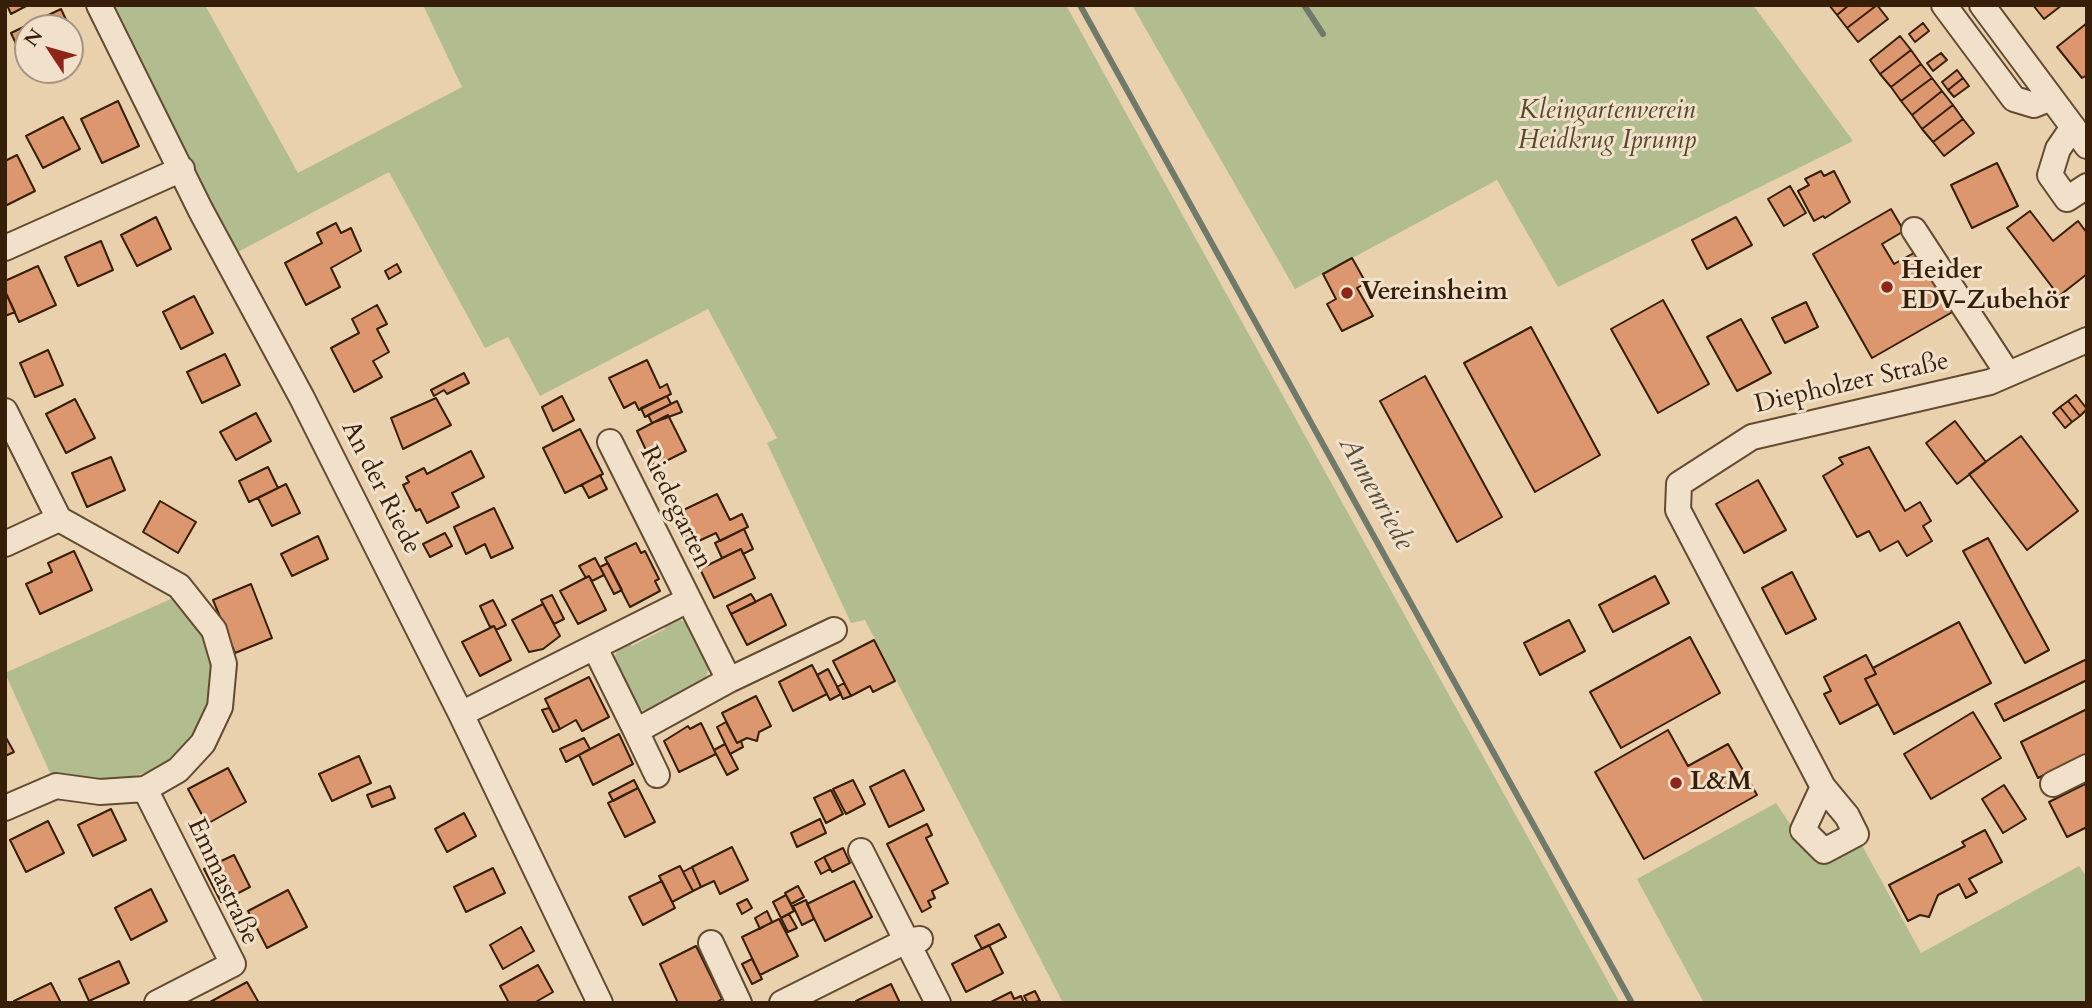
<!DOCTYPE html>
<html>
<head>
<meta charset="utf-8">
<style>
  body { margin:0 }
  #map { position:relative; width:2092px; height:1008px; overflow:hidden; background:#e9d1ae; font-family:Cardo,serif }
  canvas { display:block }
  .frame { position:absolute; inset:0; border:7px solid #361e09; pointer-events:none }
  .north { position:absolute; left:14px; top:14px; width:70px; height:70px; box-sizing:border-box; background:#f1e1ca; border:2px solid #a6937d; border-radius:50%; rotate:306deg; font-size:19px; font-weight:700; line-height:28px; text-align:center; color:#361e09 }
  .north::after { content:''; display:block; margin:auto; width:24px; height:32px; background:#8f2418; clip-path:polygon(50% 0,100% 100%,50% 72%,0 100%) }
</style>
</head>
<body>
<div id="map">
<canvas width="2092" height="1008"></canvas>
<div class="frame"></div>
<div class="north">N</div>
</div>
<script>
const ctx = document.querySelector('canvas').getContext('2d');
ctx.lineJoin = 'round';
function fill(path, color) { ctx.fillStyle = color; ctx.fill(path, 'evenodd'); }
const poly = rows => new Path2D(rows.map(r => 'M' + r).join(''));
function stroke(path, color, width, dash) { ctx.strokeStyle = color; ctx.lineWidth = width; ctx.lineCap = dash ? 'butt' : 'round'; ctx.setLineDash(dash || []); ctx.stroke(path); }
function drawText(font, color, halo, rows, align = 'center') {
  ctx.font = font + ' Cardo,serif'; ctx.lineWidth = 6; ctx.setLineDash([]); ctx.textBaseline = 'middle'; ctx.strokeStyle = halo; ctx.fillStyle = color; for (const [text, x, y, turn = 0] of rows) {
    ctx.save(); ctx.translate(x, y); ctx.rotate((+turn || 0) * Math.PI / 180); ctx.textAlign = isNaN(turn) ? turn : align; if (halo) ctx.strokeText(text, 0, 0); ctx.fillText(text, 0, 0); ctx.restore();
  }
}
fill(poly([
  [110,5,205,5,298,173,462,87,423,5,1066,5,1620,1003,1063,1003,865,620,851,623,767,443,777,438,708,309,540,396,508,337,485,348,389,172,236,253],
  [1132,5,1753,5,1853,141,1558,287,1497,180,1295,289],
  [173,598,188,609,201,630,213,662,212,689,204,719,189,744,168,765,117,782,63,773,51,775,5,673],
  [673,617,687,623,709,668,705,679,660,702,662,707,651,713,638,708,613,661,619,645,628,640,632,646,665,629,663,622],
  [1776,803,1817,864,1859,840,1921,953,2079,866,2087,877,2087,1003,1704,1003,1637,879]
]), '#b1bd8f');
stroke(poly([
  [1080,5,1632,1003],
  [1304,5,1323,34]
]), '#707a6a', 6);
const building = poly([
  [7,5,28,5,11,14,7,5],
  [1829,5,1849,5,1837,15,1829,5],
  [1849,5,1877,5,1847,28,1837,15,1849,5],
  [1877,5,1888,19,1858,42,1847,28,1877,5],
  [2033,5,2062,5,2044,19,2033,5],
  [61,9,70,28,28,28,28,70,33,70,29,72,11,33,61,9],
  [1923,23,1929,31,1915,42,1909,34,1923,23],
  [2087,23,2087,75,2082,78,2057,47,2087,23],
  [70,28,79,48,70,52,70,28],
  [1900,36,1911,50,1880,74,1870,60,1900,36],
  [1911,50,1921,64,1891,87,1880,74,1911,50],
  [1941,53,1947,60,1933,71,1927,63,1941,53],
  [1921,64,1932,78,1901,101,1891,87,1921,64],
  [1957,70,1963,78,1948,90,1942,82,1957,70],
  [1932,78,1942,91,1912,115,1901,101,1932,78],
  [1963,78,1969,86,1954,97,1948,90,1963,78],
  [1942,91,1953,105,1922,129,1912,115,1942,91],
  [118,101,139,146,102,163,81,119,118,101],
  [1953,105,1963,119,1933,142,1922,129,1953,105],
  [63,117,80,149,43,168,26,136,63,117],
  [1963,119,1974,133,1944,156,1933,142,1963,119],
  [17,155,35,191,5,206,5,161,17,155],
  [1997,163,2018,206,1972,228,1951,185,1997,163],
  [1821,171,1824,176,1834,171,1850,202,1825,218,1823,216,1814,221,1798,191,1809,185,1805,179,1821,171],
  [1790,186,1806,213,1784,226,1768,199,1790,186],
  [1891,209,1904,231,1882,244,1894,264,1921,249,1956,310,1872,358,1813,254,1891,209],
  [2030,211,2053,241,2078,221,2087,233,2087,274,2059,296,2007,228,2030,211],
  [156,217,171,249,137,266,121,235,156,217],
  [1736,217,1752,245,1707,269,1692,240,1736,217],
  [336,223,341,233,351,228,361,251,331,268,340,287,306,305,285,263,322,243,317,233,336,223],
  [101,241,113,270,78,286,65,257,101,241],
  [1352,258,1366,283,1357,288,1373,316,1342,331,1327,304,1336,299,1323,274,1352,258],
  [397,264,401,272,389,279,385,271,397,264],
  [38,266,56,305,19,322,5,291,5,281,38,266],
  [5,291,15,312,5,316,5,291],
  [194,296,213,333,181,349,163,312,194,296],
  [1663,300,1709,384,1658,413,1611,329,1663,300],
  [1806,302,1818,327,1785,343,1772,318,1806,302],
  [377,305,387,324,377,329,389,352,373,361,382,377,354,392,331,348,359,333,352,319,377,305],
  [1741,319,1771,373,1737,391,1707,337,1741,319],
  [1531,327,1600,455,1535,492,1464,363,1531,327],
  [48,350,63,385,35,397,20,363,48,350],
  [225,354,240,385,202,403,187,372,225,354],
  [647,360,660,388,667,384,671,394,639,410,635,402,624,408,609,378,647,360],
  [464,373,469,383,447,394,444,390,434,396,431,390,464,373],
  [1425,376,1502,517,1457,542,1380,401,1425,376],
  [2076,395,2087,409,2080,416,2068,401,2076,395],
  [562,396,574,420,553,431,542,407,562,396],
  [667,396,671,404,645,417,641,408,667,396],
  [436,398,451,425,403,449,391,418,436,398],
  [75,399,95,438,66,453,46,414,75,399],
  [677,401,682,412,652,423,648,415,677,401],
  [2068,401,2080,416,2072,422,2060,407,2068,401],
  [2060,407,2072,422,2065,428,2053,413,2060,407],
  [256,413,271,441,236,460,220,432,256,413],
  [668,415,686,451,654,467,637,431,668,415],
  [1955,421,1986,462,1957,484,1926,443,1955,421],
  [580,429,603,474,565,493,543,448,580,429],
  [2021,436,2078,511,2027,550,1969,474,2021,436],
  [1869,447,1905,511,1920,502,1931,521,1923,526,1932,541,1907,556,1898,541,1880,551,1869,531,1857,537,1823,476,1843,464,1839,458,1869,447],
  [471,451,484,477,452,493,459,507,427,523,420,509,416,511,403,485,409,482,406,477,424,468,427,474,471,451],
  [111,457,125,490,87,507,72,473,111,457],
  [268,467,278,488,249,502,239,481,268,467],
  [600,475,607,489,589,498,582,485,600,475],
  [1758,480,1786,530,1744,553,1716,504,1758,480],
  [286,484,300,513,272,526,258,498,286,484],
  [717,494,730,520,742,514,748,527,720,541,716,533,690,545,675,514,717,494],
  [160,501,196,522,178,553,143,532,160,501],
  [494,508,513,548,491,558,485,544,466,554,454,527,494,508],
  [744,529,753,549,743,554,741,549,722,558,715,543,744,529],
  [445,533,452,546,430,557,423,544,445,533],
  [318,536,328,559,292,576,281,554,318,536],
  [1988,538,2049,650,2025,663,1963,551,1988,538],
  [636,543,641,553,645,551,659,579,655,581,660,591,630,607,605,558,636,543],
  [741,549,755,578,714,598,700,569,741,549],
  [74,551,92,590,40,614,26,584,52,572,48,563,74,551],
  [595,558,604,575,592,581,589,576,586,578,579,566,595,558],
  [608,563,622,590,614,594,600,567,608,563],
  [1792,572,1816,619,1786,634,1762,588,1792,572],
  [589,576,606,610,578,624,560,591,589,576],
  [1655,576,1669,603,1613,632,1599,605,1655,576],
  [251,584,272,638,235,653,213,600,251,584],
  [751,594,756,602,731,614,727,606,751,594],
  [771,594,786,625,747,645,731,614,771,594],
  [552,595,564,619,554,624,541,600,552,595],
  [493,600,506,625,496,630,494,626,490,627,480,606,493,600],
  [543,604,560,636,543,649,529,652,512,620,543,604],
  [1569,620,1585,651,1540,675,1524,643,1569,620],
  [1959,622,1991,683,1894,734,1865,679,1876,674,1873,668,1959,622],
  [494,626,511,660,480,676,462,642,494,626],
  [1690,637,1720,693,1621,748,1590,692,1690,637],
  [874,640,895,681,873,692,870,686,851,696,833,661,874,640],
  [1866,655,1876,674,1865,679,1878,704,1840,724,1824,694,1831,691,1824,677,1866,655],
  [2087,659,2087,680,2004,721,1995,704,2087,659],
  [812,665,827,694,793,711,779,682,812,665],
  [828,669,841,694,830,700,817,675,828,669],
  [589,677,609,717,582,731,576,720,560,729,545,699,589,677],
  [844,683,851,696,843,699,837,687,844,683],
  [756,696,771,726,759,732,757,741,747,738,737,743,722,713,756,696],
  [549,708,560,729,553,732,542,710,549,708],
  [2087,709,2087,754,2038,778,2021,742,2087,709],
  [1973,712,2001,758,1931,799,1904,754,1973,712],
  [726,722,737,743,741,741,743,747,730,754,717,727,726,722],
  [701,723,716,754,679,772,664,741,688,726,690,729,701,723],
  [1668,730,1688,766,1728,744,1757,795,1644,859,1595,772,1668,730],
  [619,734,633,764,593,785,579,755,619,734],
  [5,736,14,752,5,756,5,736],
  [584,738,590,749,566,762,560,749,584,738],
  [725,744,738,769,727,775,714,750,725,744],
  [359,756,371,783,332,801,319,774,359,756],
  [228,768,246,802,207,824,188,789,228,768],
  [904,770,924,810,889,827,870,787,904,770],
  [634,780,638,788,613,801,609,793,634,780],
  [853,780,865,804,846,814,833,789,853,780],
  [2087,783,2087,827,2067,837,2049,802,2087,783],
  [2004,785,2026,819,2003,833,1982,799,2004,785],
  [390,786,395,798,372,807,367,795,390,786],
  [638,788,655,822,625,837,608,803,638,788],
  [831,790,843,814,826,823,814,798,831,790],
  [111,809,126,840,93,856,78,825,111,809],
  [464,813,476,836,447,852,435,829,464,813],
  [820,819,826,833,797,847,791,833,820,819],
  [48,821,64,853,26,872,10,840,48,821],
  [927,824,932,835,926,838,948,883,932,891,935,898,928,901,931,907,922,912,887,844,927,824],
  [1985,830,2002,862,1969,879,1977,892,1966,898,1959,884,1938,895,1929,917,1920,915,1908,921,1889,885,1965,846,1962,842,1985,830],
  [732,847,748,880,720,894,714,881,701,887,692,867,732,847],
  [843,848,850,863,832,872,824,857,843,848],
  [234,855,250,887,221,902,204,869,234,855],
  [824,857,830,869,821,874,815,862,824,857],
  [680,866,693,891,672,902,659,876,680,866],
  [692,867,701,887,693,891,683,872,692,867],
  [493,868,505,893,466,912,454,887,493,868],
  [662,881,675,908,643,925,629,897,662,881],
  [854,881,872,917,825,941,807,904,854,881],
  [798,886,804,897,791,904,785,893,798,886],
  [151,889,167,921,131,940,115,908,151,889],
  [288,890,307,927,267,948,248,911,288,890],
  [786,895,794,911,781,918,773,902,786,895],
  [747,899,752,908,742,914,737,904,747,899],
  [806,900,814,919,802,925,793,906,806,900],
  [767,911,772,922,760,929,755,918,767,911],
  [789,914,797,928,788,932,781,918,789,914],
  [779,919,798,956,760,975,742,937,779,919],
  [999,924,1006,937,982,949,975,936,999,924],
  [521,927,534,951,503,969,490,945,521,927],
  [989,945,1003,973,966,992,952,964,989,945],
  [696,946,722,999,715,1003,678,1003,660,964,696,946],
  [752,959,762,979,752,984,742,964,752,959],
  [119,961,129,983,89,1001,79,979,119,961],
  [538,965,553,992,534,1003,509,1003,500,986,538,965],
  [247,982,259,1003,210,1003,210,1002,247,982],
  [51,983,61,1003,15,1003,14,1001,51,983],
  [891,984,900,1003,857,1003,856,1001,891,984],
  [1035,991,1040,1001,1028,1003,1024,996,1035,991],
  [1011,992,1014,999,1021,996,1024,1003,989,1003,1011,992]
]);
fill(building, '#dc976f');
stroke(building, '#361e09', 2);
const minor = poly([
  [99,5,201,211,302,398,461,714,600,1003],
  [1944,5,2014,99,2034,105,2051,98],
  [1982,5,2087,146],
  [2073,127,2058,149,2050,175,2067,199,2087,186],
  [1914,230,2008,374],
  [5,248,182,169],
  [5,411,59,519,179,586,214,630,224,664,220,707,203,743,178,770,145,789,100,792,56,786,5,808],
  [610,442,729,680],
  [5,544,59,519],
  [595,648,636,731,729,680,834,630],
  [461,714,688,600],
  [636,731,657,775],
  [2053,784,2087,767],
  [1823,787,1803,830,1824,851,1856,834,1847,816,1823,787,1678,510,1679,484,1752,437,1990,382,2087,340],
  [145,789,233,964,157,1003],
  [861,851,938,1003],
  [711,943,739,1003],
  [782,1003,906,941,920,939]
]);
stroke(minor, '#634b32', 28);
stroke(minor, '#f1e1ca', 24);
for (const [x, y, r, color] of [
  [1887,287,7,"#8f2418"],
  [1347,293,7,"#8f2418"],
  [1676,783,7,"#8f2418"]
]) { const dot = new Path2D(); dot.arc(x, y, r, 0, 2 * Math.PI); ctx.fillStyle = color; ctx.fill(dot); stroke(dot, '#f1e1ca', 2.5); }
drawText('italic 26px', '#55462a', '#f1e1ca', [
  ["Kleingartenverein",1607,112],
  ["Heidkrug Iprump",1607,142]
]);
drawText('bold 26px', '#361e09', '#f1e1ca', [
  ["Heider",1901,272],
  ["EDV-Zubehör",1901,302],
  ["Vereinsheim",1361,293],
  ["L&M",1690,783]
], 'left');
drawText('26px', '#361e09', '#f1e1ca', [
  ["Diepholzer Straße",1852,384,-13],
  ["An der Riede",380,488,63],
  ["Riedegarten",675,508,64],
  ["Emmastraße",222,882,65]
]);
drawText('italic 28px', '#534c3a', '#f1e1ca', [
  ["Annenriede",1375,494,61]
]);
</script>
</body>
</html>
